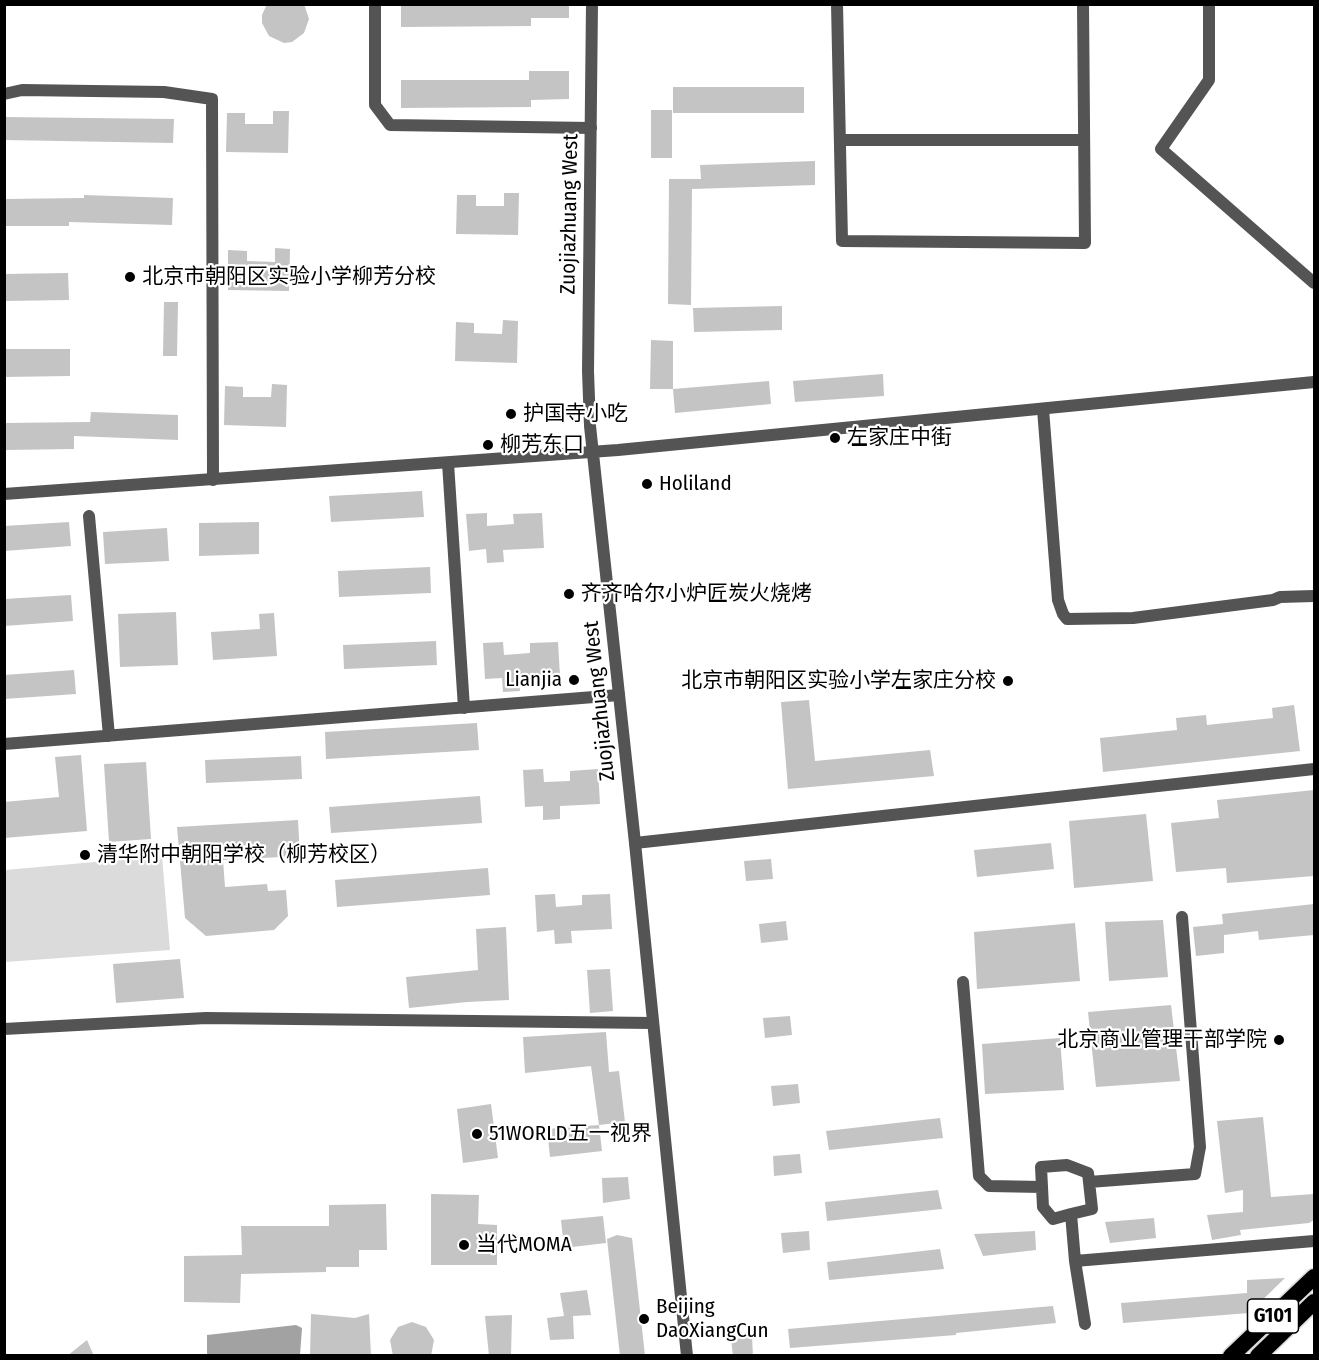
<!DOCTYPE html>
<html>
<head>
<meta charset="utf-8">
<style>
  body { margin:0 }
  #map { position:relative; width:1319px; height:1360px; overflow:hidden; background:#fff; font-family:"Fira Sans Condensed",sans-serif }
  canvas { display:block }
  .frame { position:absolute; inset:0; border:6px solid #000; pointer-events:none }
</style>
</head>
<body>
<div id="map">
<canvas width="1319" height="1360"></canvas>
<div class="frame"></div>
</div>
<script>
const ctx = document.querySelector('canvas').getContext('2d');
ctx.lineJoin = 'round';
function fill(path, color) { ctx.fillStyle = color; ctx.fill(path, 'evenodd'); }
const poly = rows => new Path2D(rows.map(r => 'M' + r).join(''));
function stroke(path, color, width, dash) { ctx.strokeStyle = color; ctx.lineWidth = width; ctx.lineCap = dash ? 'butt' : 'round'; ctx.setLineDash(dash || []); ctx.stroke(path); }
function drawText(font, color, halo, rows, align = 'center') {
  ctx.font = font + ' "Fira Sans Condensed","Noto Sans SC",sans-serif'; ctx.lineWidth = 4.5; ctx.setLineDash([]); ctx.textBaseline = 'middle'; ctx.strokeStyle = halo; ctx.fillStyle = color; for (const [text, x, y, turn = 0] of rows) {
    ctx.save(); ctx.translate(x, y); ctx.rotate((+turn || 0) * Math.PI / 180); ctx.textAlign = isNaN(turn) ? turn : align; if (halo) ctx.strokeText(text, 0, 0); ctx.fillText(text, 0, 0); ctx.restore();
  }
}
fill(poly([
  [162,856,170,950,5,962,5,870]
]), '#dbdbdb');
fill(poly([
  [296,1325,302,1328,300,1355,207,1355,207,1335]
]), '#a2a2a2');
fill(poly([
  [267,4,304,4,309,19,304,33,292,42,284,43,269,36,262,23,262,15],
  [401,4,569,4,569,18,531,18,531,26,401,27],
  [529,71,569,71,569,99,531,100,531,107,401,108,401,80,529,80],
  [673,87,804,87,804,113,673,113],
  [651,110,672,110,672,158,651,158],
  [273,111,289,111,288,153,226,152,227,113,245,113,245,124,273,124],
  [4,117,174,119,173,143,4,140],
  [815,161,815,185,692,189,691,305,668,304,669,179,701,179,700,165],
  [504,193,519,193,518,235,456,234,457,195,476,195,476,206,504,206],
  [84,195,173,198,172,225,69,222,69,226,4,226,4,199,84,198],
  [275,248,290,249,289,291,228,290,228,250,247,251,247,261,275,262],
  [68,273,69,300,4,301,4,274],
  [164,302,178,302,177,356,163,356],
  [782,306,782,330,694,332,693,308],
  [503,320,518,321,517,363,455,361,456,322,474,323,474,333,502,334],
  [651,340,673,341,673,389,650,389],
  [4,349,70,349,70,376,4,377],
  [883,374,884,396,795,402,793,381],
  [769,381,771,404,675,413,673,389],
  [272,384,287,385,286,427,224,425,225,386,243,387,243,397,271,397],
  [91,412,178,415,178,440,74,436,74,449,4,450,4,423,90,422],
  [422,491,424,517,331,522,329,496],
  [487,513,487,526,514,524,513,514,542,513,544,548,503,550,504,562,487,563,486,549,469,551,466,514],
  [69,522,71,546,4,551,4,526],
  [259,522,259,554,199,556,199,523],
  [167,528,169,561,105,564,103,532],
  [430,567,431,593,339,597,338,571],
  [71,595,73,621,4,626,4,599],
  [176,612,178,665,120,667,118,614],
  [274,613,277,656,213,660,211,632,260,629,259,614],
  [436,641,437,665,344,669,343,645],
  [503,642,504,655,530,653,530,643,558,642,560,676,519,679,520,691,503,692,502,678,485,679,483,643],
  [74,670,76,694,4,699,4,675],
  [809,700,815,761,930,750,934,776,788,789,781,702],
  [1294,705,1300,751,1103,772,1100,738,1177,730,1176,718,1206,715,1207,725,1273,718,1272,708],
  [477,723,479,750,326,759,325,732],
  [81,755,87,831,4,838,4,802,59,797,55,757],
  [301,756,302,779,206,783,205,760],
  [146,762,151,839,109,842,104,764],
  [543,769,544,782,570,781,570,771,598,769,600,804,560,806,560,819,543,820,543,806,525,807,523,770],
  [1314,790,1314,876,1227,883,1226,868,1176,872,1171,823,1219,818,1217,800],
  [480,796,482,823,331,833,329,807],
  [1146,814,1153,881,1074,888,1069,821],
  [298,820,300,856,223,860,225,887,267,884,268,891,286,890,288,916,274,930,206,936,185,918,177,827],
  [1051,843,1054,869,977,877,974,850],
  [771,859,773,879,746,881,744,861],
  [488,868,490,895,337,907,335,880],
  [555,894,556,907,582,905,582,895,610,894,612,929,571,931,572,943,555,944,554,930,537,932,535,895],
  [1314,904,1314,935,1259,940,1258,931,1224,935,1224,953,1196,956,1193,927,1223,924,1222,914],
  [1163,920,1168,977,1109,981,1105,922],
  [786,921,788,940,761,943,759,924],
  [1075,923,1080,981,977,989,974,932],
  [506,927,509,1000,467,1002,409,1008,406,977,478,970,476,929],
  [180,959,184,998,116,1003,113,964],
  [610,969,613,1011,590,1013,587,970],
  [1171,1005,1180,1081,1096,1087,1088,1012],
  [790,1016,792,1035,765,1038,763,1018],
  [606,1032,609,1072,619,1071,625,1122,599,1125,591,1066,525,1073,523,1037],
  [1060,1038,1064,1090,985,1094,982,1044],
  [798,1084,800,1103,773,1106,771,1086],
  [491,1104,498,1158,463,1163,457,1109],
  [1263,1117,1271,1197,1314,1194,1314,1220,1309,1223,1240,1230,1241,1235,1212,1240,1207,1215,1243,1212,1243,1190,1225,1193,1217,1121],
  [940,1118,943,1138,829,1150,826,1131],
  [599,1125,602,1151,550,1157,547,1129],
  [800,1154,802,1173,774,1176,773,1156],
  [628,1177,630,1199,603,1203,602,1178],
  [938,1190,942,1209,827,1221,825,1202],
  [431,1194,479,1195,478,1224,497,1225,497,1265,431,1265],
  [386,1204,387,1250,359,1250,359,1267,326,1267,326,1272,241,1274,240,1303,184,1302,184,1256,242,1255,241,1226,329,1226,329,1205],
  [603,1216,606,1243,564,1248,561,1220],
  [1154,1218,1156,1238,1110,1243,1105,1222],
  [809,1231,810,1250,783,1253,781,1233],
  [1035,1231,1036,1250,983,1256,974,1234],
  [617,1235,632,1238,645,1356,620,1356,607,1239],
  [940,1249,944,1269,829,1280,827,1262],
  [1285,1278,1249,1313,1123,1323,1121,1303,1247,1293,1247,1280],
  [587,1290,591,1315,573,1316,574,1339,550,1340,547,1318,564,1316,560,1293],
  [1053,1306,1056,1323,956,1333,956,1335,790,1348,788,1329],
  [311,1314,355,1318,369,1314,371,1356,310,1356],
  [512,1315,511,1356,489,1356,485,1316],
  [412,1322,426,1327,434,1340,431,1356,393,1356,390,1340,398,1327],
  [752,1337,753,1356,733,1356,731,1339],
  [87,1340,94,1356,67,1356]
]), '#c4c4c4');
const trunk = poly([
  [1231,1356,1314,1277],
  [1258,1356,1314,1302]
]);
stroke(trunk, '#dbdbdb', 19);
stroke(poly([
  [375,4,375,105,390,125,591,128],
  [837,4,842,241,1085,243,1083,4],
  [1209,4,1209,80,1161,149,1314,283],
  [4,94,22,90,164,92,212,99,213,480],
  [840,140,1084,140],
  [1043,409,1058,600,1063,614,1067,619,1133,618,1273,600,1280,597,1314,596],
  [448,463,464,708],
  [89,516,109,736],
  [4,744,619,695],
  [635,843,1314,769],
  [963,982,979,1176,989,1186,1042,1187],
  [4,1029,206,1018,653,1023],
  [1089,1182,1195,1174,1200,1147,1182,917],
  [1071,1214,1053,1219,1043,1207,1041,1167,1067,1165,1088,1173,1092,1209,1071,1214,1075,1261,1085,1324],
  [1075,1261,1314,1241]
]), '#545454', 12);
stroke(poly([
  [592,4,588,371,590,426,635,843,687,1356],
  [4,494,618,450,1314,382]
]), '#545454', 12);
stroke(trunk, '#000', 16);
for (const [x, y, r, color] of [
  [130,277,6,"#000"],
  [511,414,6,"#000"],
  [835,438,6,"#000"],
  [488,445,6,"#000"],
  [647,484,6,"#000"],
  [569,594,6,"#000"],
  [574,680,6,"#000"],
  [1008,681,6,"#000"],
  [85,855,6,"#000"],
  [1279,1040,6,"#000"],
  [477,1134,6,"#000"],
  [464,1245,6,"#000"],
  [644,1319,6,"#000"]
]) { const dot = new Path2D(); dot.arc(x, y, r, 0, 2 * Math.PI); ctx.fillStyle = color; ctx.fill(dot); stroke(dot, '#fff', 2); }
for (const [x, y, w] of [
  [1273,1316,51]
]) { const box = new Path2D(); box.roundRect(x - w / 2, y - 17, w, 34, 4.5); ctx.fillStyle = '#fff'; ctx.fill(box); stroke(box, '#000', 1.5); }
drawText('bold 20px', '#000', null, [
  ["G101",1273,1316]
]);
drawText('21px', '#000', '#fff', [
  ["Zuojiazhuang West",570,214,-89],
  ["Zuojiazhuang West",600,701,-96]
]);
drawText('21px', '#000', '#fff', [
  ["北京市朝阳区实验小学柳芳分校",142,277],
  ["护国寺小吃",523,414],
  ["左家庄中街",847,438],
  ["柳芳东口",500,445],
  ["Holiland",659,484],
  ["齐齐哈尔小炉匠炭火烧烤",581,594],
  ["Lianjia",562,680,"right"],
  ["北京市朝阳区实验小学左家庄分校",996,681,"right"],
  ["清华附中朝阳学校（柳芳校区）",97,855],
  ["北京商业管理干部学院",1267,1040,"right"],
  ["51WORLD五一视界",489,1134],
  ["当代MOMA",476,1245],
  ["Beijing",656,1307],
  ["DaoXiangCun",656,1331]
], 'left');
</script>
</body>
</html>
